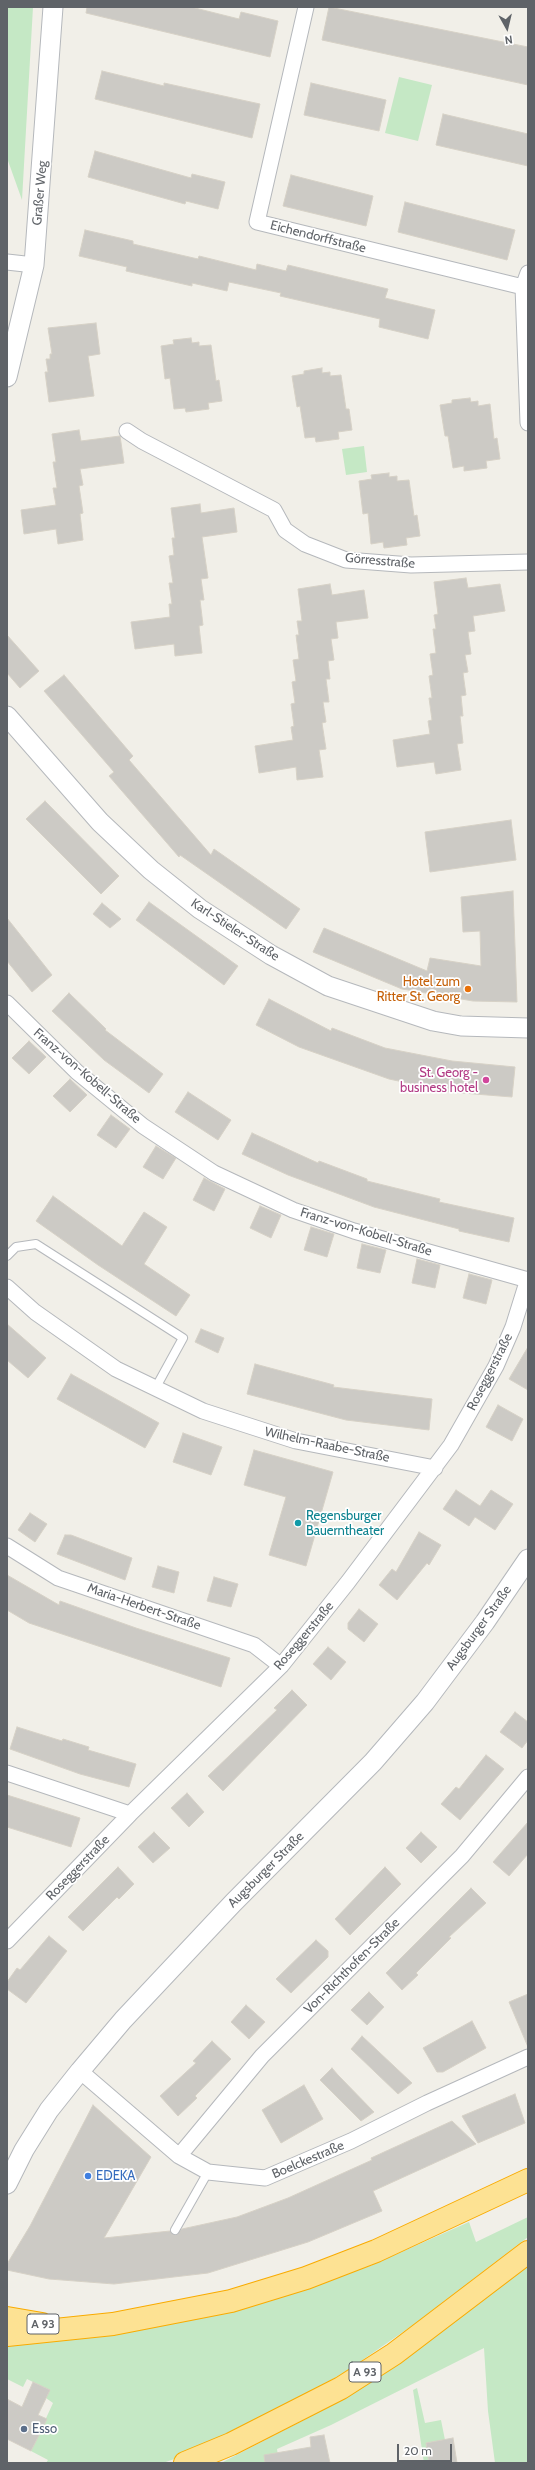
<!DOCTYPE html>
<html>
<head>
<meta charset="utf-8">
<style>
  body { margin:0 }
  #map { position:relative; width:535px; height:2470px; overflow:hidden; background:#f1efe8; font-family:Cabin,sans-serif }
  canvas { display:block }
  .frame { position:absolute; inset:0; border:8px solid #5f6368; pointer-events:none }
  .north { position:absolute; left:487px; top:8px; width:40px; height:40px; -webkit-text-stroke:3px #fff; paint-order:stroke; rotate:172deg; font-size:11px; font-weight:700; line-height:16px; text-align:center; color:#5f6368 }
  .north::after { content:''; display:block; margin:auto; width:14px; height:18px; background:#5f6368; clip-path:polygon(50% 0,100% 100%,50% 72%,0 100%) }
  .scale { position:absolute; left:397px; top:2444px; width:55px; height:18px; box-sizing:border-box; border:2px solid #5f6368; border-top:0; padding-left:5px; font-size:12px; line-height:14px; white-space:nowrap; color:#5f6368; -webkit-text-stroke:3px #fff; paint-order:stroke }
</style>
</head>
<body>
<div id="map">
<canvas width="535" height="2470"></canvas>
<div class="frame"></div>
<div class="north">N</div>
<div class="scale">20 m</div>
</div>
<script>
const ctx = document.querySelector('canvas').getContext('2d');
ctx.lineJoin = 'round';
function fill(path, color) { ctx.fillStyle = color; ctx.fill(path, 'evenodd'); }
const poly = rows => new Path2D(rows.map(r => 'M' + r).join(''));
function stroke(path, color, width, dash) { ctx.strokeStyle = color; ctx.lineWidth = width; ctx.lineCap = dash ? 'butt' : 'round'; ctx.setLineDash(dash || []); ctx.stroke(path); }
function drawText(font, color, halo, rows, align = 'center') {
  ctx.font = font + ' Cabin,sans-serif'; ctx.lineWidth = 3.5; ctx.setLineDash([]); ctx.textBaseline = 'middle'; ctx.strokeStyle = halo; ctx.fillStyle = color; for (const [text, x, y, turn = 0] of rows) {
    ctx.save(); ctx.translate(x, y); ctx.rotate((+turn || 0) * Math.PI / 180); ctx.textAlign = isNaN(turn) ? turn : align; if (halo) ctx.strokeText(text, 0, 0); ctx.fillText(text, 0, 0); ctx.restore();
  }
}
fill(poly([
  [7,7,33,7,22,200,7,158],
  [399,77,432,85,418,141,385,133],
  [364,446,367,472,346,475,342,449],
  [528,2217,528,2237,413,2325,351,2368,282,2410,208,2447,163,2463,46,2463,48,2460,31,2451,53,2403,46,2398,49,2390,27,2379,23,2387,7,2379,7,2344,54,2341,148,2328,243,2306,370,2266,469,2222,476,2242],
  [528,2266,528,2463,495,2463,488,2411,484,2348,331,2425,277,2449,279,2463,221,2463,342,2400],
  [417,2388,425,2423,441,2420,445,2440,426,2443,429,2463,424,2463,413,2390]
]), '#c5e8c5');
const building = poly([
  [87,7,191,7,239,19,241,12,278,21,270,57,86,13,87,7],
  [329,7,528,47,528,85,322,40,329,7],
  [102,71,164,86,164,83,260,104,252,138,95,99,102,71],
  [311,83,386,100,379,131,304,115,311,83],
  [443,114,528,134,528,166,436,145,443,114],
  [95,151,191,178,192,174,225,182,218,209,186,201,185,204,88,177,95,151],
  [291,175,373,196,366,226,283,206,291,175],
  [405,202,515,230,507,260,398,232,405,202],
  [85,230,133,241,133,244,198,259,199,256,256,270,257,264,286,271,288,265,388,289,385,298,435,310,428,339,379,327,380,319,280,296,281,293,229,282,227,291,192,283,192,286,126,271,127,267,79,256,85,230],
  [96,323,100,354,88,356,94,396,49,402,45,372,48,372,46,359,50,359,50,354,52,354,48,328,96,323],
  [191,338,192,343,199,342,199,346,211,345,216,381,219,380,222,401,208,403,209,409,186,412,185,408,174,409,170,378,165,379,161,346,174,344,173,340,191,338],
  [322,368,322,373,330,372,330,376,341,375,346,409,349,409,352,430,338,432,339,439,316,442,315,437,305,438,300,406,297,407,292,376,304,374,304,371,322,368],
  [470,398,471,402,478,401,478,406,490,404,494,439,497,438,500,459,486,461,487,468,464,471,464,466,453,468,448,436,445,436,440,405,452,403,452,400,470,398],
  [79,430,81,441,120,436,124,463,80,469,83,485,79,486,83,513,80,514,83,540,58,544,56,529,24,534,21,510,56,505,53,488,57,488,53,462,56,462,52,434,79,430],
  [389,473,389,477,397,476,397,481,409,480,414,516,417,515,420,536,406,538,407,545,384,548,383,542,371,544,368,513,363,514,359,481,372,479,371,475,389,473],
  [200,504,201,513,234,508,237,532,202,537,208,578,201,579,204,600,200,600,203,625,199,626,202,653,175,656,174,644,135,649,131,622,170,617,169,604,172,604,169,583,173,583,169,556,174,555,172,538,175,538,171,508,200,504],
  [466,578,468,588,500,584,505,611,473,616,475,631,468,632,471,654,465,655,468,672,463,673,466,695,461,696,463,716,460,716,463,743,457,744,461,770,436,774,434,762,397,767,393,740,430,734,428,721,432,720,429,698,432,698,429,676,433,675,430,654,436,653,433,629,436,629,434,615,438,614,434,582,466,578],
  [330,584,332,595,364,590,368,618,336,622,338,638,331,639,334,660,328,661,330,679,326,679,329,702,323,702,326,722,322,723,326,749,319,750,323,777,297,780,296,767,259,773,255,746,293,740,291,727,294,726,291,704,295,703,292,682,296,681,293,660,299,659,296,635,299,635,297,621,302,621,298,589,330,584],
  [7,635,39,671,20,688,7,673,7,635],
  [64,675,133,756,129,760,211,855,214,849,300,909,286,929,180,855,179,857,109,776,114,772,44,691,64,675],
  [45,801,119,876,101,894,26,819,45,801],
  [511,820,516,860,430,872,425,832,511,820],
  [513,891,517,1002,473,1001,402,989,313,952,324,928,427,971,430,958,481,966,480,931,463,932,461,897,513,891],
  [149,902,238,966,224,985,136,920,149,902],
  [102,903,121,919,110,928,93,914,102,903],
  [7,918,52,975,32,992,7,961,7,918],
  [69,993,106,1029,105,1030,163,1074,149,1093,104,1060,52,1011,69,993],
  [269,999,331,1031,332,1028,385,1048,452,1061,515,1067,512,1097,450,1092,389,1079,299,1047,256,1025,269,999],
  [29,1041,46,1057,29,1074,12,1058,29,1041],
  [70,1079,87,1095,70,1112,53,1096,70,1079],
  [188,1092,231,1120,218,1140,175,1112,188,1092],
  [111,1115,130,1129,116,1148,97,1135,111,1115],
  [252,1133,318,1163,319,1161,367,1179,367,1181,440,1199,439,1202,514,1218,509,1242,459,1231,459,1229,374,1207,288,1175,242,1154,252,1133],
  [156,1146,176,1158,163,1179,143,1167,156,1146],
  [204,1178,225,1189,214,1211,193,1200,204,1178],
  [53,1196,122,1246,144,1212,167,1227,144,1264,190,1295,176,1316,98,1265,36,1221,53,1196],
  [260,1206,281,1215,271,1238,250,1228,260,1206],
  [311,1227,334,1234,327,1257,304,1250,311,1227],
  [362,1244,386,1250,380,1273,357,1268,362,1244],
  [417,1259,440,1265,435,1288,412,1283,417,1259],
  [469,1274,492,1280,486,1304,463,1298,469,1274],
  [7,1324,46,1358,28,1378,7,1360,7,1324],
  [201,1329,224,1338,218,1353,195,1342,201,1329],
  [528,1347,528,1390,509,1379,528,1347],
  [255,1364,334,1385,333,1387,432,1399,429,1430,346,1420,247,1394,255,1364],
  [71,1374,159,1423,145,1448,57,1399,71,1374],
  [498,1405,523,1419,512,1441,486,1427,498,1405],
  [183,1433,222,1447,211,1475,173,1462,183,1433],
  [254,1450,333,1472,306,1566,269,1555,286,1497,244,1485,254,1450],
  [456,1490,480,1506,491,1490,513,1504,495,1530,475,1517,469,1526,443,1509,456,1490],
  [30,1513,47,1524,35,1542,18,1530,30,1513],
  [419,1532,441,1545,429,1565,427,1563,397,1600,379,1585,392,1569,396,1572,419,1532],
  [65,1535,71,1535,132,1558,125,1580,57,1554,65,1535],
  [158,1566,179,1572,174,1593,152,1587,158,1566],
  [7,1575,59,1605,60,1601,136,1628,230,1658,221,1687,29,1623,7,1610,7,1575],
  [214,1577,238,1584,231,1607,207,1601,214,1577],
  [359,1609,378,1624,364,1642,348,1629,348,1623,359,1609],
  [328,1647,346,1662,331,1680,313,1664,328,1647],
  [292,1690,307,1705,223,1791,208,1776,277,1710,274,1708,292,1690],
  [515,1712,528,1722,528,1740,522,1748,500,1732,515,1712],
  [17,1727,62,1741,63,1739,89,1747,88,1750,136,1764,129,1787,80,1774,10,1749,17,1727],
  [486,1755,504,1769,460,1820,441,1804,456,1787,459,1789,486,1755],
  [187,1793,204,1812,189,1827,171,1808,187,1793],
  [7,1795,80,1818,71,1847,7,1827,7,1795],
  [528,1822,528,1854,509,1876,493,1862,528,1822],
  [154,1832,170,1848,153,1863,138,1847,154,1832],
  [421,1832,437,1847,421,1863,406,1848,421,1832],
  [118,1867,134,1884,119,1899,117,1897,83,1931,68,1917,118,1867],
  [385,1867,401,1884,350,1935,335,1919,385,1867],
  [471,1888,486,1903,449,1937,451,1938,416,1973,418,1975,402,1990,386,1973,471,1888],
  [49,1936,67,1951,26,2003,7,1989,7,1982,17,1968,20,1970,49,1936],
  [316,1940,328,1951,328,1957,291,1993,276,1979,316,1940],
  [369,1992,384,2007,367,2025,351,2010,369,1992],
  [528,1994,528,2047,509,2002,528,1994],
  [246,2005,265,2022,249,2039,231,2022,246,2005],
  [472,2021,486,2048,443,2072,437,2072,423,2048,472,2021],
  [362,2036,412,2083,398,2094,351,2049,362,2036],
  [212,2041,231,2059,195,2096,197,2098,178,2116,160,2096,196,2063,193,2061,212,2041],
  [332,2068,338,2075,374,2112,361,2121,320,2080,332,2068],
  [304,2085,323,2119,281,2143,262,2110,304,2085],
  [515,2094,525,2123,478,2143,462,2116,515,2094],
  [93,2105,151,2157,104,2238,170,2231,175,2235,182,2229,237,2217,288,2198,372,2160,371,2158,452,2121,476,2144,373,2191,382,2211,308,2242,208,2273,114,2284,49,2279,7,2270,7,2264,30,2226,93,2105],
  [33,2382,50,2390,38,2415,47,2419,31,2451,7,2439,7,2399,22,2407,33,2382],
  [324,2435,330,2463,265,2463,264,2455,311,2447,310,2437,324,2435],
  [453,2438,457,2463,429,2463,426,2443,453,2438]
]);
fill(building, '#cccac5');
stroke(building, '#d6d1c6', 1);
const service = poly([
  [7,1256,16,1247,36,1244,183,1338,155,1389],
  [175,2230,208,2172]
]);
const minor = poly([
  [306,7,257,222,523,287],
  [7,262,34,265],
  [528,273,523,287,528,423],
  [127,431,142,441,274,510,285,530,305,544,346,560,411,565,528,562],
  [7,1003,77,1072,143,1126,214,1173,293,1210,354,1231,528,1280],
  [7,1287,35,1312,116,1369,203,1411,296,1441,435,1468],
  [7,1546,58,1578,254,1645,281,1666],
  [7,1773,130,1814],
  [7,1941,130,1814,281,1666,348,1582,451,1445,496,1366,513,1327,528,1279],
  [80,2071,179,2156,208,2172,265,2178,351,2141,427,2103,528,2057],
  [179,2156,262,2056,462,1856,528,1777]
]);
const tertiary = poly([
  [7,377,34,265,53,7],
  [7,716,100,822,151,870,200,909,271,955,328,986,433,1021,461,1026,528,1028],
  [7,2184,24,2150,49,2110,80,2071,123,2020,233,1903,373,1762,425,1702,485,1622,528,1559]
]);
const motorway = poly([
  [7,2318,42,2324],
  [7,2335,113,2324,231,2301,306,2278,376,2251,528,2180],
  [185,2463,231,2444,341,2388,394,2354,528,2252]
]);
stroke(service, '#b5b8bc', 10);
stroke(minor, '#b5b8bc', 17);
stroke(tertiary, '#b5b8bc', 21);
stroke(motorway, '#f9ab00', 24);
stroke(service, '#fff', 8);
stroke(minor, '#fff', 15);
stroke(tertiary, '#fff', 19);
stroke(motorway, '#fde293', 22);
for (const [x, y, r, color] of [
  [468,989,4,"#e8710a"],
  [486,1080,4,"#d1479c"],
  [298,1523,4,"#0f9aa8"],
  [88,2176,4,"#3f7fe0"],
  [24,2429,4,"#5c6f8a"]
]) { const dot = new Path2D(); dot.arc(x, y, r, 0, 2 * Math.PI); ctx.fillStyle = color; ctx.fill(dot); stroke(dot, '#fff', 1.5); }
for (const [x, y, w] of [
  [43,2324,32],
  [365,2372,32]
]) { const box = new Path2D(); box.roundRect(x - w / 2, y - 10, w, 20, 3); ctx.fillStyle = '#fff'; ctx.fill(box); stroke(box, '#5f6368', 1); }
drawText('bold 12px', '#5f6368', null, [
  ["A 93",43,2324],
  ["A 93",365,2372]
]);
drawText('13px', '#5f6368', '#fff', [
  ["Graßer Weg",40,193,-85],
  ["Eichendorffstraße",318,237,14],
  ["Görresstraße",380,561,5],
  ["Karl-Stieler-Straße",235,930,33],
  ["Franz-von-Kobell-Straße",87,1076,41],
  ["Franz-von-Kobell-Straße",366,1232,17],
  ["Roseggerstraße",490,1372,-63],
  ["Wilhelm-Raabe-Straße",327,1445,12],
  ["Maria-Herbert-Straße",144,1607,19],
  ["Augsburger Straße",479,1628,-54],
  ["Roseggerstraße",304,1636,-50],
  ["Roseggerstraße",78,1868,-46],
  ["Augsburger Straße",266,1870,-45],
  ["Von-Richthofen-Straße",352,1966,-45],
  ["Boelckestraße",308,2160,-23]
]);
drawText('13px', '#c56008', '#fff', [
  ["Hotel zum",460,982],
  ["Ritter St. Georg",460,997]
], 'right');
drawText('13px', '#b23c85', '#fff', [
  ["St. Georg -",478,1073],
  ["business hotel",478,1088]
], 'right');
drawText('13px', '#0d838f', '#fff', [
  ["Regensburger",306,1516],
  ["Bauerntheater",306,1531]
], 'left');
drawText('13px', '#366cbe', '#fff', [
  ["EDEKA",96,2176]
], 'left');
drawText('13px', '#4e5e75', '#fff', [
  ["Esso",32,2429]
], 'left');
</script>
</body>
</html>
